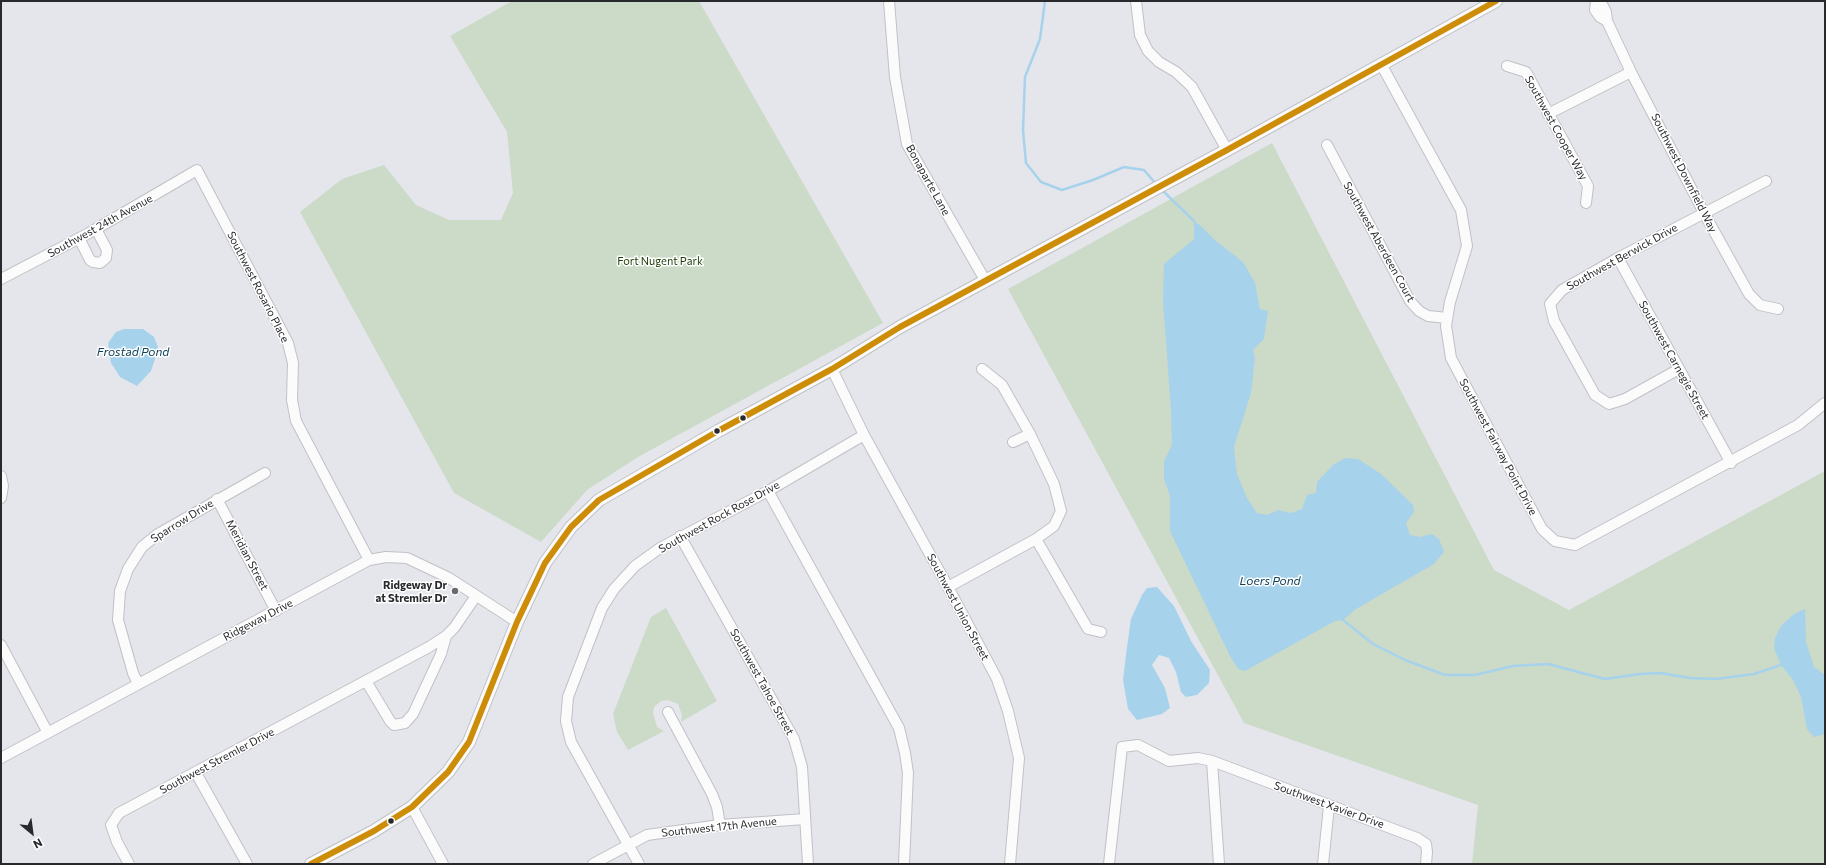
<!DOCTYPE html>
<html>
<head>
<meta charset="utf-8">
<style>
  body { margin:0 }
  #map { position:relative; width:1826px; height:865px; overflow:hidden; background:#e5e6ec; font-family:Commissioner,sans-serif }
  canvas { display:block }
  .frame { position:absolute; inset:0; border:2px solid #28292d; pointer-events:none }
  .north { position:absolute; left:12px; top:813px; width:40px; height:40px; -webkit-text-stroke:3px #fff; paint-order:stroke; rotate:151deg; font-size:11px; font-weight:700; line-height:16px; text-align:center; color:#28292d }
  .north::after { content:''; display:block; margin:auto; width:14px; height:18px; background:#28292d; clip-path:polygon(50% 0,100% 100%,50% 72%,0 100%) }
</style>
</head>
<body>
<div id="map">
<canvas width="1826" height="865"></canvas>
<div class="frame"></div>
<div class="north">N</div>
</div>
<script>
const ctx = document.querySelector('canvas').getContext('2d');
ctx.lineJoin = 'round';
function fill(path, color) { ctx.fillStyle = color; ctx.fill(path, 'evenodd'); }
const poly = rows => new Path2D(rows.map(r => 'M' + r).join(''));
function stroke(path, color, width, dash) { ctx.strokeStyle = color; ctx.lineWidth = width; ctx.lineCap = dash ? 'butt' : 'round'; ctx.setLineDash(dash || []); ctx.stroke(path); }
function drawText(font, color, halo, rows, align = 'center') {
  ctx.font = font + ' Commissioner,sans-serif'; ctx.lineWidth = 3; ctx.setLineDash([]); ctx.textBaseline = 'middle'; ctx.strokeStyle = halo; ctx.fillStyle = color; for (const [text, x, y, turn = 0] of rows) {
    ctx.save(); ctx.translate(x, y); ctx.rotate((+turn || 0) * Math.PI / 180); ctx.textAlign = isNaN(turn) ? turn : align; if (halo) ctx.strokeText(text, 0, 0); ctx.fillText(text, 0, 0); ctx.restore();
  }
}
fill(poly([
  [512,1,699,1,883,323,638,457,587,490,541,542,454,493,300,212,342,179,384,165,416,205,449,220,501,220,513,193,507,132,450,36],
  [1272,143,1494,570,1569,610,1825,471,1825,864,1472,864,1478,805,1244,723,1008,289],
  [666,608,717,701,681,722,682,715,678,704,668,700,661,701,654,707,653,713,657,727,664,731,628,750,617,732,613,714,651,617]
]), '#ccdac8');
fill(poly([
  [1194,221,1202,227,1216,241,1243,262,1255,283,1260,309,1268,311,1264,339,1253,350,1255,358,1251,393,1234,447,1237,474,1247,498,1257,513,1267,515,1278,510,1291,513,1302,509,1307,495,1316,493,1317,482,1333,465,1345,458,1358,459,1381,474,1413,505,1414,512,1406,523,1410,535,1420,537,1432,534,1439,539,1444,552,1434,564,1356,609,1343,620,1335,621,1245,671,1238,669,1230,656,1170,531,1170,496,1164,479,1164,461,1172,445,1171,410,1163,301,1164,264,1194,239],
  [124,329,143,329,154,337,158,347,156,356,151,371,137,386,120,377,111,363,108,343,116,332],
  [1157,587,1174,606,1191,641,1210,670,1209,683,1197,695,1186,697,1181,692,1176,672,1169,658,1159,655,1152,665,1165,688,1170,708,1162,714,1137,720,1128,709,1123,680,1127,647,1131,619,1142,595,1147,588],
  [1805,609,1806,642,1814,667,1825,675,1825,734,1814,737,1807,729,1801,697,1793,680,1781,665,1774,648,1775,638,1781,626,1794,614]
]), '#a7d2eb');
stroke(poly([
  [1045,1,1040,39,1025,77,1023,130,1026,163,1041,182,1062,190,1093,180,1124,167,1144,170,1156,184],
  [1161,189,1194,221],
  [1343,620,1373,644,1405,660,1445,675,1475,675,1513,666,1548,664,1605,679,1640,674,1660,673,1690,678,1716,679,1754,674,1781,665]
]), '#a7d2eb', 2.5);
const minor = poly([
  [889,1,895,77,907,144,985,280],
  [1136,1,1140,35,1148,51,1159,62,1176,72,1192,87,1227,150],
  [1596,1,1603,6,1606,12,1607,21,1631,72,1704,213,1749,294,1760,305,1778,309],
  [1596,1,1595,10,1600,17,1607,21],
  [1381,64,1461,210,1467,246,1450,302,1446,326,1451,358,1542,529,1555,541,1575,545,1798,425,1825,403],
  [1507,66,1526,72,1588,186,1586,203],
  [1548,114,1631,72],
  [1327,145,1410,301,1419,311,1428,316,1447,318],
  [79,238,90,260,93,262,100,263,106,258,107,250,96,229],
  [1618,258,1731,463],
  [1,279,89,233,197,170,288,343,293,363,292,400,296,421,369,560],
  [832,369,864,435,948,587,997,679,1008,711,1019,758,1010,864],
  [1679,369,1625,399,1609,404,1595,395,1554,321,1550,304,1562,290,1618,258,1766,181],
  [1013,442,1030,434],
  [1,476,3,486,1,498],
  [768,491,899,728,905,753,908,773,904,864],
  [217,499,276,611],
  [680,536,794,739,802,767,808,864],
  [1036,539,1088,629,1101,632],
  [948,587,1036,539,1054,526,1061,511,1054,484,1030,434,1002,385,982,369],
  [1,645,48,733],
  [366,681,390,721,394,725,405,723,413,714,441,654,446,636],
  [138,684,133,673,118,620,120,591,128,569,142,547,158,534,265,473],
  [668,712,712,794,717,807,720,825],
  [1,758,369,560,386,557,407,558,449,578,517,622],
  [1212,761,1417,838,1426,844,1427,852,1426,864],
  [196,773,247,864],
  [412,807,443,864],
  [129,864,117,842,111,825,119,813,429,647,446,636,454,628,476,596],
  [593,864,647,835,720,825,805,819],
  [639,864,571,742,566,721,568,697,602,608,614,589,635,566,660,548,768,491,864,435],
  [1109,864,1122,747,1138,745,1169,761,1198,758,1212,761,1219,864],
  [1323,864,1329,806]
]);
const tertiary = poly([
  [311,864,374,831,412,807,448,772,469,742,517,622,545,563,571,527,599,500,718,431,832,369,900,327,1227,150,1496,1]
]);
stroke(minor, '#c0c1c6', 12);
stroke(tertiary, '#c0c1c6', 14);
stroke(minor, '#fbfbfc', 10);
stroke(tertiary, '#fbfbfc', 12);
stroke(poly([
  [311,864,374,831,412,807,448,772,469,742,517,622,545,563,571,527,599,500,718,431,832,369,900,327,1227,150,1496,1]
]), '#ce8d09', 6);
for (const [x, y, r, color] of [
  [743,418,3.5,"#28292d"],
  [717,431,3.5,"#28292d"],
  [455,591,4,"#6a6b70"],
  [391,821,3.5,"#28292d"]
]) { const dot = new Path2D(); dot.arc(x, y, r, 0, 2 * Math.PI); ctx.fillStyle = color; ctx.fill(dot); stroke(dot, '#fff', 1.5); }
drawText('11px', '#28292d', '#fff', [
  ["Southwest Cooper Way",1556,128,61],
  ["Southwest Downfield Way",1684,173,63],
  ["Bonaparte Lane",928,180,61],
  ["Southwest 24th Avenue",100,226,-29],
  ["Southwest Aberdeen Court",1379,242,61],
  ["Southwest Berwick Drive",1622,257,-29],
  ["Southwest Rosario Place",258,287,63],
  ["Southwest Carnegie Street",1674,360,61],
  ["Southwest Fairway Point Drive",1498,447,62],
  ["Southwest Rock Rose Drive",719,517,-29],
  ["Sparrow Drive",182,521,-32],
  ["Meridian Street",247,555,62],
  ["Southwest Union Street",958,607,62],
  ["Ridgeway Drive",258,620,-28],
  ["Southwest Tahoe Street",762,682,61],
  ["Southwest Stremler Drive",217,761,-28],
  ["Southwest Xavier Drive",1329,805,20],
  ["Southwest 17th Avenue",719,827,-6]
]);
drawText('11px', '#203f0a', '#fff', [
  ["Fort Nugent Park",660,261]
]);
drawText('bold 11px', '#28292d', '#fff', [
  ["Ridgeway Dr",447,585],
  ["at Stremler Dr",447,598]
], 'right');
drawText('italic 12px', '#0f4158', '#fff', [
  ["Frostad Pond",133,352],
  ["Loers Pond",1270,581]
]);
</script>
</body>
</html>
